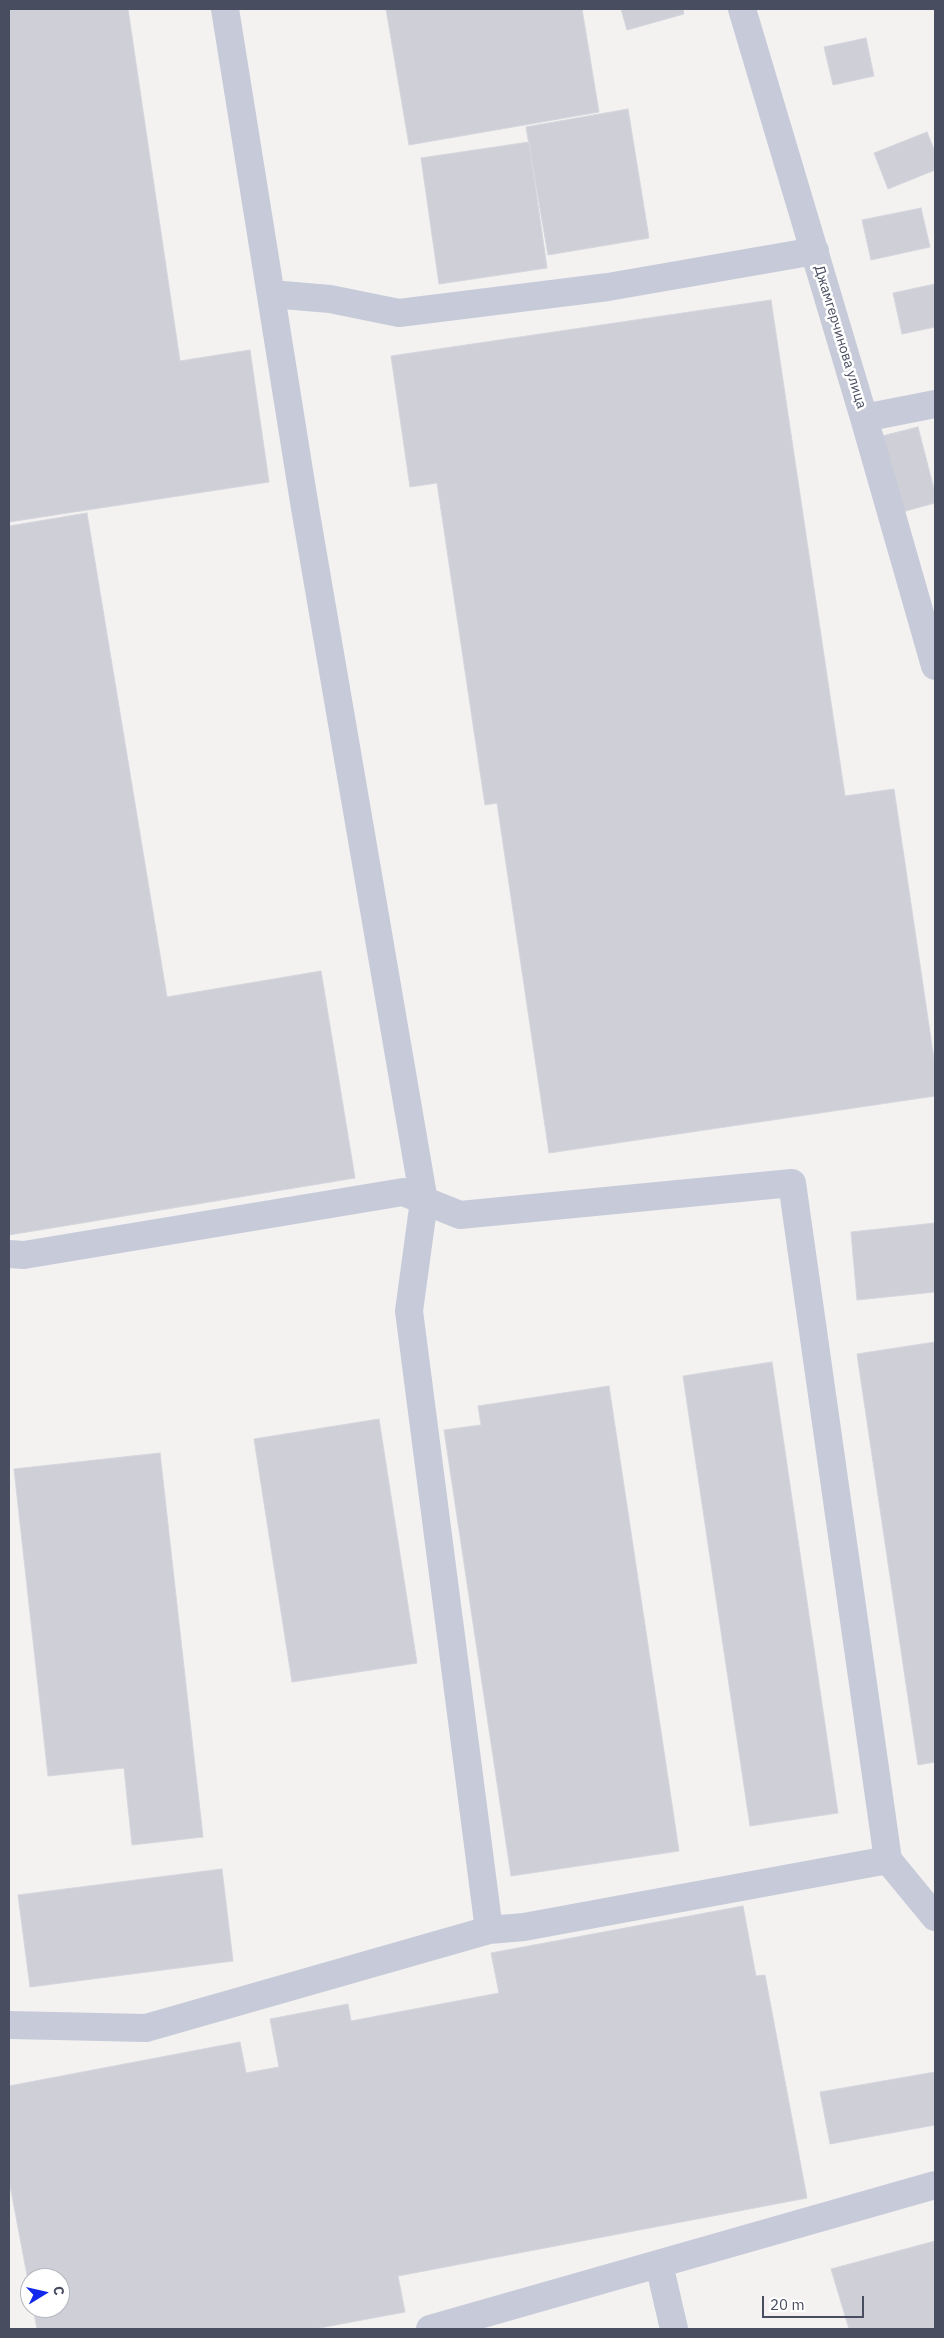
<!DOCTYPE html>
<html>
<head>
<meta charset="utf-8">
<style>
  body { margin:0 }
  #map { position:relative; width:944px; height:2338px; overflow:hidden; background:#f3f2f1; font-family:"IBM Plex Sans",sans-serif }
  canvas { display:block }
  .frame { position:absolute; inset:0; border:10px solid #484d60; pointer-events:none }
  .north { position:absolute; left:20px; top:2268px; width:50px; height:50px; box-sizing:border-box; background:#fff; border:1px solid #b6b8bf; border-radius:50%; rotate:81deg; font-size:14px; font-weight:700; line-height:20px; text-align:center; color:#484d60 }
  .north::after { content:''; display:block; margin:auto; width:18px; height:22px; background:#1229ed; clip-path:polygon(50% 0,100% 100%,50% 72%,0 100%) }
  .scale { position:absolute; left:762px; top:2296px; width:102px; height:22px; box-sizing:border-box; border:2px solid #484d60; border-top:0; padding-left:6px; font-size:15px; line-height:18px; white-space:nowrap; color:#484d60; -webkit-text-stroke:4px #fff; paint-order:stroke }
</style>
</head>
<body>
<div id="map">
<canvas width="944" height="2338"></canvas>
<div class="frame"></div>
<div class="north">С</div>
<div class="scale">20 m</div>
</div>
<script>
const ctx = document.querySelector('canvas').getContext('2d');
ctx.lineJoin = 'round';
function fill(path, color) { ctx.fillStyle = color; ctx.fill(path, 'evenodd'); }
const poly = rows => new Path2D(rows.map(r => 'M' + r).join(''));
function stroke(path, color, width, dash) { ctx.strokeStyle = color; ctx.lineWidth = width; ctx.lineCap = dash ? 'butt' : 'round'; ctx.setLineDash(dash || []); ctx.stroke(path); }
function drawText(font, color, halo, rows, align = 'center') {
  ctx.font = font + ' "IBM Plex Sans",sans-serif'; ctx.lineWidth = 5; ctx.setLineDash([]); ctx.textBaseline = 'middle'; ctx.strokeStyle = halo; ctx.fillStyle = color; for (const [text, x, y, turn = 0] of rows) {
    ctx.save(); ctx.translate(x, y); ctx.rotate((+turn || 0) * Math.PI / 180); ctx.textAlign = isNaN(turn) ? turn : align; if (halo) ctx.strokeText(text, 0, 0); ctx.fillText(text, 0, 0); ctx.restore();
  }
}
const building = poly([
  [9,9,128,9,180,361,250,350,269,482,9,522,9,9],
  [386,9,582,9,599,112,409,145,386,9],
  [621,9,683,9,684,14,627,30,621,9],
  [866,38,874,76,833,85,824,47,866,38],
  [628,109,649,238,548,255,526,127,628,109],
  [927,132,935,152,935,170,888,189,874,153,927,132],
  [529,142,547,268,439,284,421,158,529,142],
  [921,208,930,247,871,260,862,220,921,208],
  [935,284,935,327,902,334,893,293,935,284],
  [771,300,845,796,894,789,935,1066,935,1096,549,1153,497,803,485,805,437,483,410,487,391,356,771,300],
  [918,427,935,493,935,503,902,512,882,436,918,427],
  [87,513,167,997,321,971,355,1178,9,1235,9,526,87,513],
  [935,1223,935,1292,857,1300,851,1232,935,1223],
  [935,1342,935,1762,918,1765,857,1354,935,1342],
  [772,1362,838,1813,750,1826,683,1376,772,1362],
  [609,1386,679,1851,511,1876,444,1430,481,1425,478,1406,609,1386],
  [379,1419,417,1663,292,1682,254,1439,379,1419],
  [160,1453,203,1837,132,1845,124,1768,48,1776,14,1469,160,1453],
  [222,1869,233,1961,30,1987,18,1895,222,1869],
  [743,1906,756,1976,765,1975,807,2198,398,2276,405,2312,314,2329,37,2329,33,2308,60,2308,60,2278,30,2278,30,2291,9,2180,9,2086,240,2042,246,2073,279,2067,270,2019,348,2004,351,2021,499,1993,491,1953,743,1906],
  [935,2072,935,2125,830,2144,820,2092,935,2072],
  [935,2241,935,2329,849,2329,831,2269,935,2241]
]);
fill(building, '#cecfd7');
stroke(building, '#d5d5dd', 1);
stroke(poly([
  [225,9,305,508,424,1201,409,1311,489,1930],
  [742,9,864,418,935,666],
  [271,294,330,299,399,313,608,287,815,251],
  [864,418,935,404],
  [9,1254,24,1255,403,1192,460,1215,792,1183,888,1860,935,1917],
  [9,2025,146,2028,489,1930,524,1927,888,1860],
  [659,2264,674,2329],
  [430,2329,935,2185]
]), '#c7cbd9', 28);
drawText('14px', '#484d60', '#fff', [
  ["Джамгерчинова улица",840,337,73]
]);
</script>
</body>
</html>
